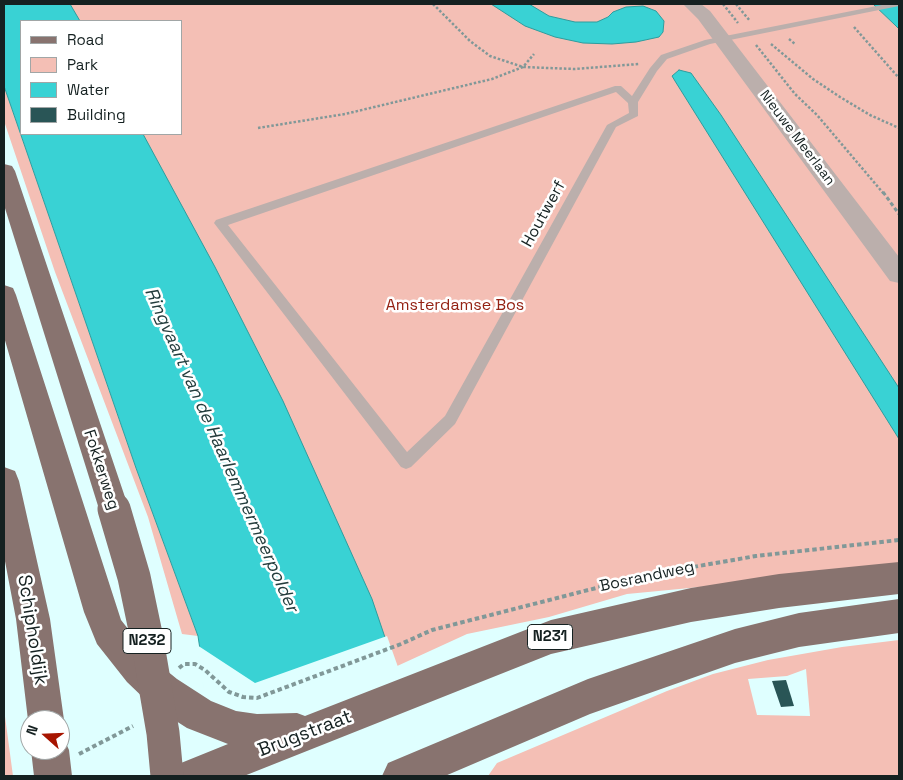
<!DOCTYPE html>
<html>
<head>
<meta charset="utf-8">
<style>
  body { margin:0 }
  #map { position:relative; width:903px; height:780px; overflow:hidden; background:#dfffff; font-family:"Space Grotesk",sans-serif }
  canvas { display:block }
  .frame { position:absolute; inset:0; border:5px solid #152121; pointer-events:none }
  .legend { position:absolute; left:20px; top:20px; width:162px; height:115px; box-sizing:border-box; background:#fff; border:1px solid #a1a6a6; margin:0; padding:6px 9px; list-style:none; font-size:15px; color:#152121 }
  .legend li { display:flex; align-items:center; gap:10px; height:25px }
  .legend b { width:25px; border:1px solid #a1a6a6 }
  .north { position:absolute; left:20px; top:710px; width:50px; height:50px; box-sizing:border-box; background:#fff; border:1px solid #a1a6a6; border-radius:50%; rotate:290deg; font-size:14px; font-weight:700; line-height:20px; text-align:center; color:#152121 }
  .north::after { content:''; display:block; margin:auto; width:18px; height:22px; background:#a71501; clip-path:polygon(50% 0,100% 100%,50% 72%,0 100%) }
</style>
</head>
<body>
<div id="map">
<canvas width="903" height="780"></canvas>
<div class="frame"></div>
<ul class="legend">
<li><b style="height:6px;background:#88736f"></b>Road</li>
<li><b style="height:14px;background:#f4bfb5"></b>Park</li>
<li><b style="height:14px;background:#39d2d4"></b>Water</li>
<li><b style="height:14px;background:#295556"></b>Building</li>
</ul>
<div class="north">N</div>
</div>
<script>
const ctx = document.querySelector('canvas').getContext('2d');
ctx.lineJoin = 'round';
function fill(path, color) { ctx.fillStyle = color; ctx.fill(path, 'evenodd'); }
const poly = rows => new Path2D(rows.map(r => 'M' + r).join(''));
function stroke(path, color, width, dash) { ctx.strokeStyle = color; ctx.lineWidth = width; ctx.lineCap = dash ? 'butt' : 'round'; ctx.setLineDash(dash || []); ctx.stroke(path); }
function drawText(font, color, halo, rows, align = 'center') {
  ctx.font = font + ' "Space Grotesk",sans-serif'; ctx.lineWidth = 5; ctx.setLineDash([]); ctx.textBaseline = 'middle'; ctx.strokeStyle = halo; ctx.fillStyle = color; for (const [text, x, y, turn = 0] of rows) {
    ctx.save(); ctx.translate(x, y); ctx.rotate((+turn || 0) * Math.PI / 180); ctx.textAlign = isNaN(turn) ? turn : align; if (halo) ctx.strokeText(text, 0, 0); ctx.fillText(text, 0, 0); ctx.restore();
  }
}
fill(poly([
  [4,4,899,4,899,568,627,594,549,617,467,634,395,667,57,134,181,134,181,21,21,21],
  [4,86,136,468,198,636,182,634,148,517,55,272,4,121],
  [899,640,899,776,488,776,497,763,667,691,713,674,768,660,842,647],
  [806,669,810,716,757,715,748,679,787,676],
  [4,709,13,776,4,776]
]), '#f4bfb5');
const water = poly([
  [4,4,70,4,80,21,21,21,21,134,143,134,215,267,283,401,372,599,395,667,219,776,198,636,136,468,4,86,4,4],
  [491,4,529,4,549,16,575,22,597,22,608,17,613,12,626,7,643,6,656,11,664,21,663,32,659,37,636,42,612,44,583,43,555,37,525,26,491,4],
  [873,4,899,4,899,29,895,25,873,4],
  [679,70,691,73,721,115,899,388,899,439,675,81,672,76,679,70]
]);
fill(water, '#39d2d4');
stroke(water, '#2e9d9e', 1);
fill(poly([
  [387,636,398,667,424,776,217,776,197,645,255,683]
]), '#dfffff');
fill(poly([
  [786,680,794,706,781,707,772,681]
]), '#295556');
stroke(poly([
  [433,4,470,41,490,56,523,67,575,69,639,64],
  [723,4,738,23],
  [736,4,750,21],
  [854,27,899,78],
  [789,39,795,44],
  [771,44,813,79,840,97,870,115,899,128],
  [756,45,795,94,817,115,884,194],
  [258,128,345,114,492,79,523,67,534,54]
]), '#819898', 2.5, [2.5, 2]);
stroke(poly([
  [883,192,899,214]
]), '#819898', 3, [4, 2.5]);
stroke(poly([
  [179,668,184,664,195,664,205,670,229,692,243,697,257,698,401,644,432,630,647,575,756,556,899,540],
  [79,754,133,726]
]), '#819898', 4, [4.5, 3]);
fill(poly([
  [887,4,899,4,899,6,710,44,667,59,657,71,638,102,638,116,616,127,455,424,411,467,406,469,401,467,214,223,216,220,615,86,621,86,632,96,650,68,661,55,705,40,887,4],
  [616,92,628,103,629,113,607,125,445,416,407,452,228,225,616,92]
]), '#bbafac');
fill(poly([
  [683,4,701,4,710,11,899,257,899,283,890,281,698,19,683,4]
]), '#bbafac');
fill(poly([
  [4,164,12,166,15,171,129,509,125,520,114,524,103,520,99,509,4,205,4,164],
  [4,285,13,288,16,295,121,620,151,658,177,679,211,701,236,711,257,714,297,713,305,716,551,620,691,588,779,574,899,562,899,594,779,608,691,622,551,654,244,776,175,776,181,763,228,744,187,728,151,705,127,682,97,644,84,612,4,337,4,285],
  [4,467,15,471,19,481,50,619,64,720,60,730,60,720,30,720,30,725,28,720,16,619,4,556,4,467],
  [899,599,899,633,799,647,735,663,590,714,445,776,382,776,388,763,588,679,735,629,799,613,899,599],
  [60,735,63,737,69,750,72,776,34,776,31,750,60,750,60,735]
]), '#88736f');
stroke(poly([
  [114,509,134,577,147,639,163,733,167,776]
]), '#88736f', 33);
drawText('14px', '#152121', '#fff', [
  ["Nieuwe Meerlaan",797,138,53]
]);
for (const [x, y, w] of [
  [550,637,45],
  [147,641,48]
]) { const box = new Path2D(); box.roundRect(x - w / 2, y - 12.5, w, 25, 4); ctx.fillStyle = '#fff'; ctx.fill(box); stroke(box, '#152121', 1); }
drawText('bold 15px', '#152121', null, [
  ["N231",550,637],
  ["N232",147,641]
]);
drawText('16px', '#152121', '#fff', [
  ["Houtwerf",544,214,-61],
  ["Fokkerweg",101,470,72],
  ["Bosrandweg",647,577,-12]
]);
drawText('16px', '#942213', '#fff', [
  ["Amsterdamse Bos",455,306]
]);
drawText('italic 18px', '#243d3d', '#fff', [
  ["Ringvaart van de Haarlemmermeerpolder",221,450,66]
]);
drawText('19px', '#152121', '#fff', [
  ["Schipholdijk",32,630,81],
  ["Brugstraat",305,734,-21]
]);
</script>
</body>
</html>
